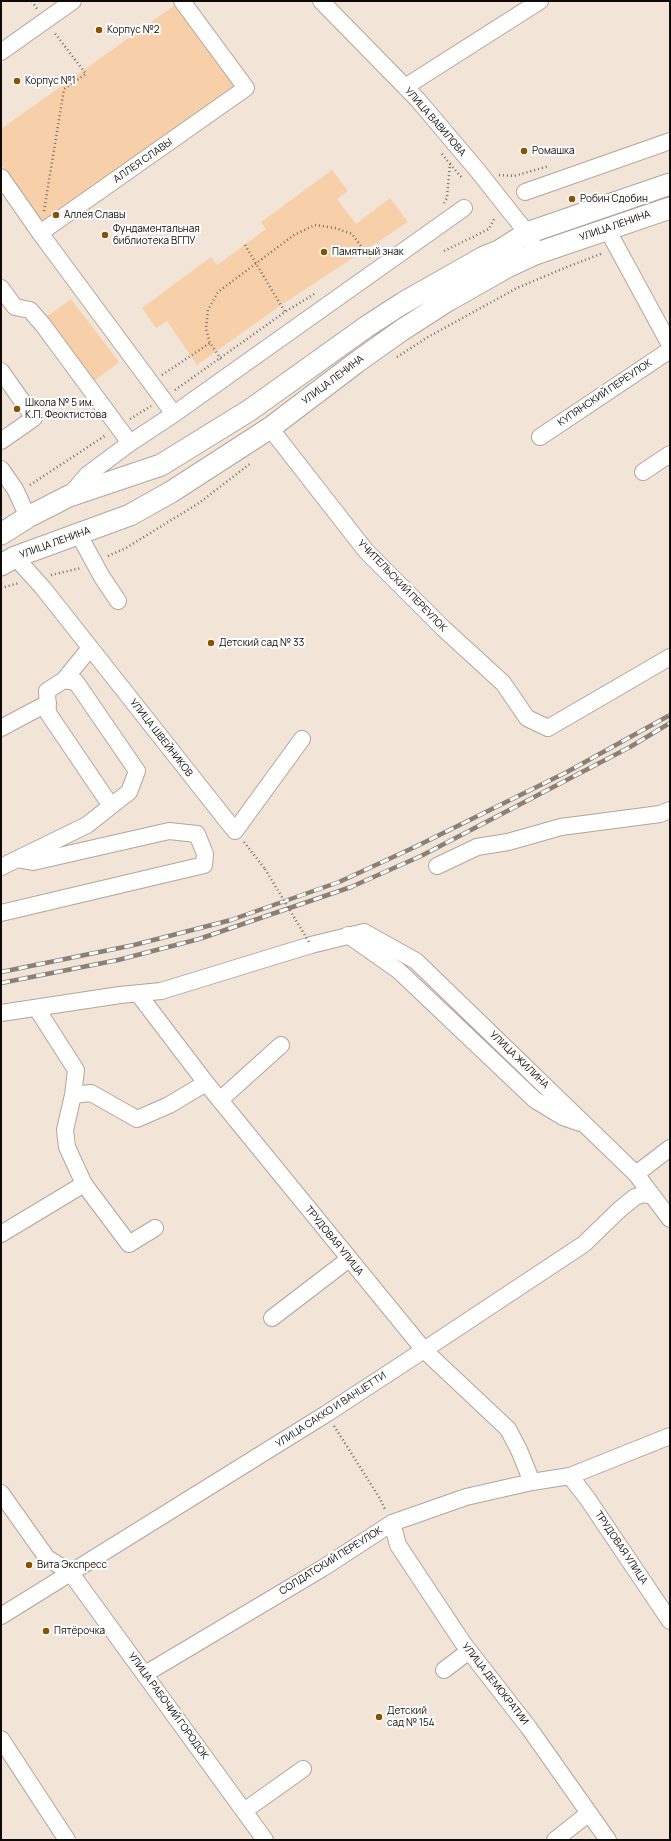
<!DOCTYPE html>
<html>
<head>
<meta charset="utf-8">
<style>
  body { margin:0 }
  #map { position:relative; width:671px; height:1841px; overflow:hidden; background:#f2e4d7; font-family:Manrope,sans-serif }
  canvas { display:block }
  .frame { position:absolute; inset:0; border:2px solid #0f0a07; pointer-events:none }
</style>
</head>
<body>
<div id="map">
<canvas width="671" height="1841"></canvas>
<div class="frame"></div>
</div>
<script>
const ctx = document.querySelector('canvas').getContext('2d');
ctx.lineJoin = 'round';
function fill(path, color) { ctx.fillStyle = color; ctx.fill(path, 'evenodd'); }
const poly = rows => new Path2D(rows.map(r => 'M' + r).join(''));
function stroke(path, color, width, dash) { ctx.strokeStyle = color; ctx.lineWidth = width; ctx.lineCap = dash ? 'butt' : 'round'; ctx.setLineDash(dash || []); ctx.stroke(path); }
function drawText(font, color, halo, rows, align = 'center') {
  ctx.font = font + ' Manrope,sans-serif'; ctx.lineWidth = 4; ctx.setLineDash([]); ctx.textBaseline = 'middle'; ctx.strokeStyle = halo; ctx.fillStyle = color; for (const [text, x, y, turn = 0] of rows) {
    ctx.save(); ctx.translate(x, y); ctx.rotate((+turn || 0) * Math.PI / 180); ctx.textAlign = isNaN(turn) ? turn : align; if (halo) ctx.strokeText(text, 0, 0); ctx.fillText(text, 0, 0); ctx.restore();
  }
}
fill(poly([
  [178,3,245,95,50,233,1,164,1,129],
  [332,170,348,191,337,199,356,224,390,198,408,222,281,305,197,365,167,321,156,328,142,308,211,257,217,265,266,229,261,222],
  [71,299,119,362,94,381,46,317]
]), '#f7d0aa');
const minor = poly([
  [321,1,418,100,478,171,527,233,537,253],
  [1,52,73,1],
  [405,87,540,1],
  [1,177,40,233,174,414],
  [525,192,670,141],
  [607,229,670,345],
  [40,233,246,88,182,1],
  [1,288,15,307,30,310,43,325,130,443],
  [1,371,34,418,1,441],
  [270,428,366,551,444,629,503,683,527,718,548,728,670,657],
  [540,437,670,350],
  [1,469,15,489,28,517],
  [643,472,670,454],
  [69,496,87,475,130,443,174,414,464,208],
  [79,535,102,577,118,601],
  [15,557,43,588,235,831,302,739],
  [64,680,90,648],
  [1,728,48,703],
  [437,866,477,847,508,842,561,827,660,814,670,810],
  [1,867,87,825,111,806,129,792,137,771,76,682,64,680,47,691,48,713,111,806],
  [1,913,204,865,205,854,197,834,169,831,33,862,22,860],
  [348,935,399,971,535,1100,563,1117,580,1123],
  [139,995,206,1083,424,1350,508,1429,519,1450,532,1482],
  [37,1009,76,1070,73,1095],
  [1,1013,120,995,161,991,311,945,364,932,416,961,636,1174,670,1219],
  [220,1100,281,1045],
  [636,1174,670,1148],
  [84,1184,129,1244,155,1228],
  [1,1234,84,1184,67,1147,65,1130,73,1095,91,1093,137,1119,169,1105,206,1083],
  [272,1318,349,1259],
  [570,1476,587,1498,670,1621],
  [1,1493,47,1558,70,1572,265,1840],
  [392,1523,398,1545,463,1643,529,1728,608,1840],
  [1,1616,326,1414,424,1350,584,1244,619,1210,635,1197,644,1194,652,1196],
  [444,1670,469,1651],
  [145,1674,323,1568,392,1523,466,1497,532,1482,570,1476,670,1436],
  [1,1739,67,1840],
  [244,1811,303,1769],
  [555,1840,589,1813]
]);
const major = poly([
  [1,534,28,517,69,496,161,465,250,410,366,327,403,303,484,257,499,251,527,233,670,184],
  [1,565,15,557,130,515,171,492,270,428,357,362,402,330,447,301,507,267,535,254,670,208]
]);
stroke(minor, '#b2a699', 18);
stroke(major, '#b2a699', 23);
stroke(poly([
  [32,1,37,9],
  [442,154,450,164,447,198,444,203],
  [450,164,463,179],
  [499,175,514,176,549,166],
  [44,211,64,89,86,74,54,32],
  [245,245,285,312],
  [444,251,489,229,495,217],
  [397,357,428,337,517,288,562,269,603,253],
  [221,359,210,343,206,329,208,310,218,292,294,235,315,225,335,228,352,234,370,258],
  [162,375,210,343],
  [175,390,285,312,314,294],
  [130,419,151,406],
  [30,485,106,435],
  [108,556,126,548,199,503,251,463],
  [51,575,81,568],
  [1,588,19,583],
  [244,842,265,869],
  [334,1426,379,1497,386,1511]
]), '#766d65', 2.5, [1, 3]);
stroke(minor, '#fff', 16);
stroke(major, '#fff', 21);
const rail = poly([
  [1,972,134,945,231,920,339,882,417,846,567,772,670,715],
  [1,983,118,960,199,939,351,887,421,856,630,747,670,723]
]);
stroke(rail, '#8a8077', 4.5);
stroke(rail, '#fff', 3, [9]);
stroke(poly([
  [265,869,309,942]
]), '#766d65', 2.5, [1, 3]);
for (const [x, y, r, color] of [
  [99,30,4,"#895203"],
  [17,81,4,"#895203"],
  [524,151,4,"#895203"],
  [572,199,4,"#895203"],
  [56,215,4,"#895203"],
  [105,235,4,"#895203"],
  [324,252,4,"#895203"],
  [17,409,4,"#895203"],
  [211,643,4,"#895203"],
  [29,1565,4,"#895203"],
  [46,1631,4,"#895203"],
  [379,1717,4,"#895203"]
]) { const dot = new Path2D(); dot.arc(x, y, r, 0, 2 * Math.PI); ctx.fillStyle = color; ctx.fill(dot); stroke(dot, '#fff', 1.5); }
drawText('10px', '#0f0a07', '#fff', [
  ["Корпус №2",107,30],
  ["Корпус №1",25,81],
  ["Ромашка",532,151],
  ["Робин Сдобин",580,199],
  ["Аллея Славы",64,215],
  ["Фундаментальная",113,229],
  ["библиотека ВГПУ",113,241],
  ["Памятный знак",332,252],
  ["Школа № 5 им.",25,403],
  ["К.П. Феоктистова",25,415],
  ["Детский сад № 33",219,643],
  ["Вита Экспресс",37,1565],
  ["Пятёрочка",54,1631],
  ["Детский",387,1711],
  ["сад № 154",387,1723]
], 'left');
drawText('10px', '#0f0a07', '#fff', [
  ["УЛИЦА ВАВИЛОВА",435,122,49],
  ["АЛЛЕЯ СЛАВЫ",143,161,-35],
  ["УЛИЦА ЛЕНИНА",615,226,-19],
  ["УЛИЦА ЛЕНИНА",333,380,-37],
  ["КУПЯНСКИЙ ПЕРЕУЛОК",605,393,-34],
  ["УЛИЦА ЛЕНИНА",55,543,-20],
  ["УЧИТЕЛЬСКИЙ ПЕРЕУЛОК",402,586,46],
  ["УЛИЦА ШВЕЙНИКОВ",161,738,52],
  ["УЛИЦА ЖИЛИНА",519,1060,44],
  ["ТРУДОВАЯ УЛИЦА",334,1241,51],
  ["УЛИЦА САККО И ВАНЦЕТТИ",331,1410,-33],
  ["ТРУДОВАЯ УЛИЦА",621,1548,56],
  ["СОЛДАТСКИЙ ПЕРЕУЛОК",331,1561,-32],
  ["УЛИЦА ДЕМОКРАТИИ",495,1684,52],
  ["УЛИЦА РАБОЧИЙ ГОРОДОК",168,1706,54]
]);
</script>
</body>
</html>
